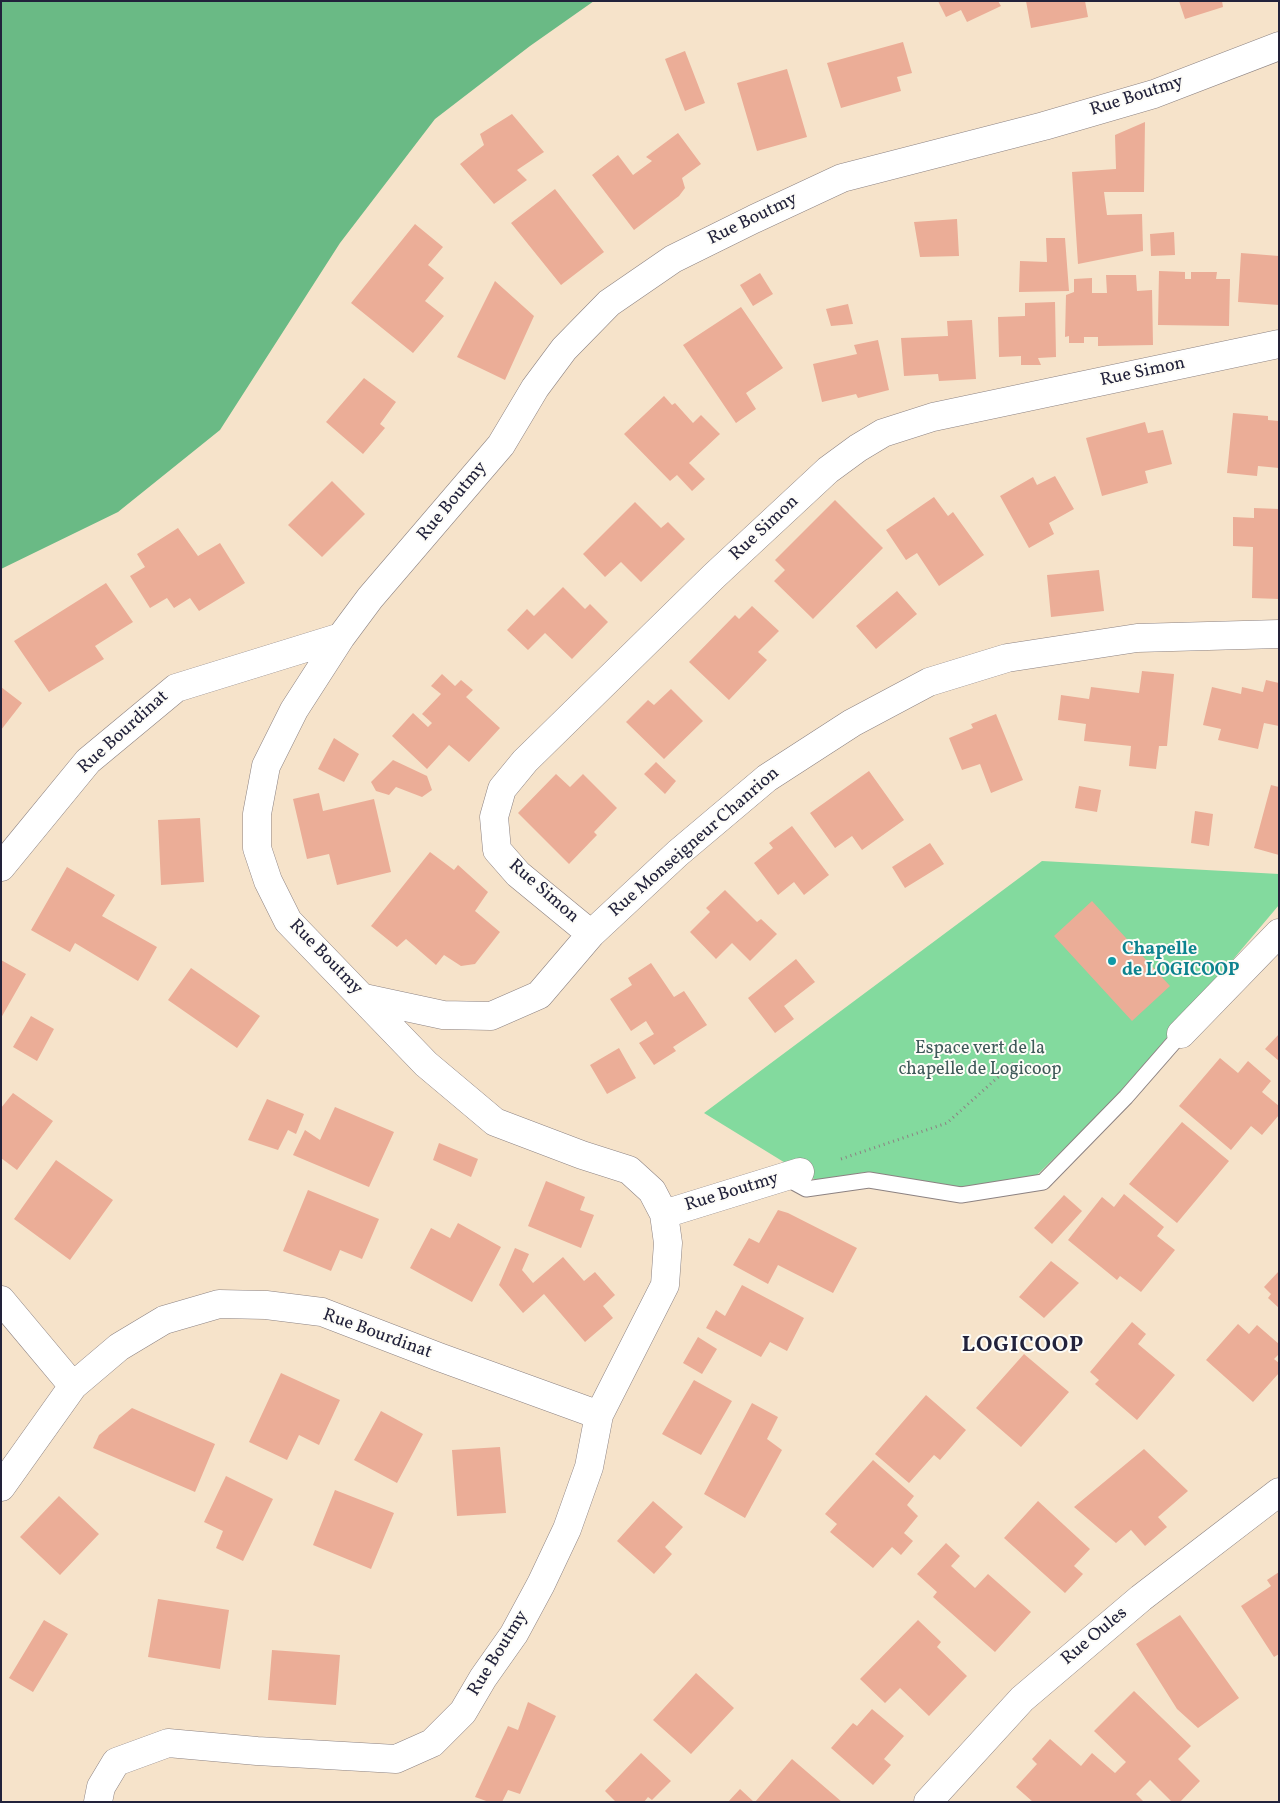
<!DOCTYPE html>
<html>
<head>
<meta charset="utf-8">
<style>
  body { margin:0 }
  #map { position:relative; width:1280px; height:1803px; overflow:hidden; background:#f6e3ca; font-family:Vollkorn,serif }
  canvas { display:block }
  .frame { position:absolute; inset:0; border:2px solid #22223b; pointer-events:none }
</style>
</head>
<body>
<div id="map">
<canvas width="1280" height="1803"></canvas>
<div class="frame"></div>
</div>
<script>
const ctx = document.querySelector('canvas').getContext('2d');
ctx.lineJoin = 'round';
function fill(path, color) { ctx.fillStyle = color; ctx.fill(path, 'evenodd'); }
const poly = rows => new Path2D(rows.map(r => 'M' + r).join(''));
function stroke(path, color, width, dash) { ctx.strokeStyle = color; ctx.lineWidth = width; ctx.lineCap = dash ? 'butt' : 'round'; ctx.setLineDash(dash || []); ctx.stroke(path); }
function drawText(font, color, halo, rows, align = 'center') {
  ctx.font = font + ' Vollkorn,serif'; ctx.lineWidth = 4; ctx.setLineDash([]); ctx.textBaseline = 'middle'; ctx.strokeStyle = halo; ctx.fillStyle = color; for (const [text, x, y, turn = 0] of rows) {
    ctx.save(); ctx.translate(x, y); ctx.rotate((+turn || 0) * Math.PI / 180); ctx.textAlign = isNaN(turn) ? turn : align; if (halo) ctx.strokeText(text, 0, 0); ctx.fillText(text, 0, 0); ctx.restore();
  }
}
fill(poly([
  [1042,861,1279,874,1279,905,1116,1098,1037,1175,958,1189,867,1172,816,1180,800,1172,704,1113]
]), '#83da9e');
fill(poly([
  [1,1,594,1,530,46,435,119,340,243,220,430,118,512,1,569]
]), '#6aba85');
fill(poly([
  [938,1,998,1,1001,6,967,22,961,10,946,17],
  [1026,1,1085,1,1088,17,1031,28],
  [1179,1,1222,1,1223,7,1185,19],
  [903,42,912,73,897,77,901,91,841,108,827,63],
  [685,51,705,103,685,111,665,59],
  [787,69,807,137,757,151,737,83],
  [512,114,544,152,517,170,527,180,494,204,460,164,484,145,480,134],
  [1145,122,1144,192,1104,192,1107,215,1142,214,1143,251,1078,264,1072,172,1116,169,1115,135],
  [678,133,701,164,682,178,685,188,679,196,634,230,592,175,618,155,633,175,652,161,646,157],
  [555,189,604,252,561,285,511,223],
  [957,219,959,256,920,257,914,222],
  [415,224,443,247,428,265,444,278,425,301,444,316,413,353,351,303],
  [1174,232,1175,255,1151,256,1150,234],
  [1046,238,1065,238,1069,291,1019,292,1020,261,1047,262],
  [1241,253,1279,256,1279,305,1238,302],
  [1159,271,1185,272,1185,279,1191,279,1191,272,1217,272,1216,279,1230,279,1229,326,1158,325],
  [760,273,773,294,753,306,740,285],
  [1106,275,1136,275,1137,291,1152,290,1153,345,1098,346,1098,337,1084,337,1084,343,1069,343,1069,336,1065,337,1066,295,1074,292,1074,279,1092,278,1092,293,1107,293],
  [495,281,534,316,505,380,457,357],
  [1055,302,1056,357,1038,358,1041,365,1021,365,1021,356,999,357,998,317,1025,316,1025,303],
  [848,304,853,324,831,326,826,309],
  [741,307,783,368,746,393,756,409,736,423,683,345],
  [972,320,976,379,939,381,938,374,904,376,901,338,948,336,947,321],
  [878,340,889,390,858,398,856,394,822,402,813,364,857,354,854,345],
  [364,378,396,402,380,424,385,428,363,454,326,422],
  [664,396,672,405,675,403,693,423,701,415,720,434,689,463,705,479,692,491,677,475,670,481,624,434],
  [1233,413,1268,416,1268,420,1279,421,1279,468,1258,466,1257,476,1227,473],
  [1145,422,1148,433,1163,430,1172,464,1145,471,1148,483,1102,496,1086,438],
  [1055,476,1074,509,1049,523,1054,534,1029,548,1000,496,1033,477,1037,485],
  [332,481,365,514,322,557,288,525],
  [934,497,948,516,953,512,984,555,939,586,917,553,906,560,886,530],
  [835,500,883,548,813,619,774,581,785,570,775,560],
  [635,502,661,528,668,522,685,539,641,582,621,562,605,577,583,554],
  [1254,508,1279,509,1279,599,1252,598,1253,547,1233,546,1233,517,1254,518],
  [178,528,198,556,220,543,245,583,199,611,190,598,174,608,167,598,150,608,130,576,145,567,137,554],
  [1099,570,1104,611,1051,617,1047,575],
  [106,583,133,622,95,646,104,659,49,692,14,641],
  [563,587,585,609,590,604,608,622,572,659,545,633,528,650,507,630,527,609,534,616],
  [897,591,917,614,876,649,856,626],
  [752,606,779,631,758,652,767,660,729,700,689,662,735,615,739,619],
  [1142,671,1174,674,1167,746,1159,746,1156,769,1129,766,1131,746,1084,741,1086,724,1058,720,1061,695,1089,699,1091,687,1139,693],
  [442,674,455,686,461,680,473,690,466,697,500,728,469,762,449,745,427,769,392,736,413,713,428,727,432,723,422,714,441,694,431,686],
  [1266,680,1279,683,1279,726,1264,723,1258,749,1218,740,1221,729,1203,725,1212,687,1241,694,1242,687,1263,692],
  [1,687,22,703,1,730],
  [671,689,703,721,664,759,626,722,648,700,654,705],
  [996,714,1023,780,991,793,980,764,962,770,949,738,973,728,971,724],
  [334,738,359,754,344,782,318,769],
  [393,760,427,776,432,790,422,797,396,787,389,795,376,791,371,782],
  [656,762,676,781,665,794,644,774],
  [869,771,904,820,862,850,852,836,835,848,810,813],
  [556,774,570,787,583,774,617,808,594,832,597,835,569,864,518,813],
  [1271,785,1279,787,1279,855,1254,848],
  [1079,786,1101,790,1097,812,1075,808],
  [319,793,323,811,374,799,391,872,337,885,329,854,307,859,293,799],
  [1195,811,1213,814,1209,846,1191,843],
  [200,818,204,882,161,885,158,820],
  [792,826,829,875,804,895,794,882,778,895,754,863,773,848,769,843],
  [930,843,944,864,905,888,892,867],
  [430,852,454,870,458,865,488,892,475,911,500,932,475,964,461,966,444,955,436,965,406,939,397,947,371,926],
  [67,867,115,895,102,916,157,947,138,981,75,943,70,952,31,930],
  [725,890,757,922,761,919,777,934,750,961,732,943,716,959,690,932,710,912,706,908],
  [1092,901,1170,986,1132,1021,1054,936],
  [796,959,815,982,784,1006,794,1019,775,1033,748,998],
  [1,960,26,974,1,1018],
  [651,963,674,997,684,991,707,1025,673,1047,676,1051,654,1065,639,1043,654,1034,646,1021,631,1031,610,999,632,985,628,978],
  [191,968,260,1016,237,1048,168,1000],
  [31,1016,54,1029,37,1061,13,1047],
  [1279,1034,1279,1061,1265,1049],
  [619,1048,636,1078,607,1094,590,1065],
  [1220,1058,1238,1073,1248,1061,1271,1081,1262,1092,1279,1106,1279,1115,1262,1135,1251,1126,1231,1150,1179,1106],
  [13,1093,53,1121,17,1170,1,1158,1,1108],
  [267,1099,304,1114,296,1134,288,1130,278,1150,248,1140],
  [335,1107,394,1132,369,1187,293,1155,305,1130,320,1140],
  [1182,1122,1229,1161,1177,1223,1129,1184],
  [439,1143,478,1159,471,1177,433,1160],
  [56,1160,113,1200,70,1260,14,1219],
  [546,1181,585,1197,580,1210,594,1215,581,1248,528,1226],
  [308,1190,379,1219,362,1259,340,1250,331,1271,283,1251],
  [1124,1194,1164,1227,1157,1236,1175,1250,1141,1292,1120,1276,1117,1280,1068,1240,1102,1197,1114,1207],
  [1064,1195,1082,1211,1052,1244,1034,1228],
  [778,1210,788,1213,857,1248,833,1293,778,1265,768,1284,733,1265,749,1238,759,1243],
  [458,1223,501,1247,472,1302,410,1268,431,1228,450,1238],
  [515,1248,529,1254,522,1270,533,1283,563,1257,584,1281,595,1272,615,1295,603,1306,613,1318,585,1342,544,1294,523,1313,499,1285],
  [1051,1261,1079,1283,1044,1318,1019,1297],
  [1279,1271,1279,1308,1268,1298,1271,1294,1264,1287],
  [742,1285,804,1318,787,1351,770,1342,761,1357,706,1328,716,1310,725,1316],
  [1132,1322,1146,1334,1138,1344,1175,1375,1137,1420,1095,1384,1099,1380,1090,1372],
  [1238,1324,1249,1334,1257,1325,1279,1344,1279,1354,1274,1359,1279,1363,1279,1373,1253,1402,1206,1360],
  [698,1337,717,1349,702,1374,683,1363],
  [1024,1354,1069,1392,1021,1447,976,1408],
  [281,1373,340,1400,319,1445,299,1435,287,1460,249,1442],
  [694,1380,732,1401,701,1455,662,1434],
  [926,1395,966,1430,940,1460,934,1455,909,1483,875,1454],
  [752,1403,778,1417,767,1439,782,1450,745,1518,704,1494],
  [132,1408,215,1444,195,1492,93,1448,99,1435],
  [381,1411,423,1434,397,1483,354,1460],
  [500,1447,506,1513,457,1516,452,1450],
  [1144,1449,1188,1491,1158,1517,1167,1527,1145,1546,1131,1530,1116,1543,1074,1507],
  [873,1460,914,1496,907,1505,918,1516,904,1533,913,1541,901,1555,892,1547,873,1568,830,1532,837,1524,825,1514],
  [226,1476,273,1499,243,1561,216,1548,223,1531,204,1522],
  [335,1490,394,1513,371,1569,313,1545],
  [59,1496,99,1534,60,1575,20,1537],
  [653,1501,683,1527,665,1547,672,1554,654,1574,617,1541],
  [1038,1501,1090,1549,1074,1566,1083,1574,1065,1593,1004,1538],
  [946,1543,960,1556,951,1566,975,1588,988,1574,1031,1612,995,1652,933,1597,937,1592,917,1574],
  [1279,1572,1279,1654,1274,1657,1241,1606,1271,1586,1267,1580],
  [158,1599,229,1610,220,1669,148,1657],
  [1180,1615,1239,1698,1198,1728,1177,1709,1136,1644],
  [44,1620,68,1634,33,1692,9,1678],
  [918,1620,941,1642,937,1647,967,1676,929,1716,900,1688,885,1703,860,1679],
  [272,1650,340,1655,336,1705,268,1700],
  [696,1673,734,1708,691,1754,653,1720],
  [1134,1691,1191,1746,1178,1759,1200,1781,1180,1802,1172,1802,1150,1780,1136,1794,1144,1802,1033,1802,1016,1787,1037,1764,1032,1759,1050,1739,1081,1766,1092,1753,1115,1773,1126,1762,1094,1731],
  [528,1702,556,1716,520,1794,508,1790,502,1802,489,1802,475,1797,508,1726,518,1730],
  [872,1709,904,1736,884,1759,891,1765,873,1785,831,1748,853,1723,857,1726],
  [641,1753,671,1781,652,1800,648,1797,644,1802,616,1802,605,1791],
  [792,1759,842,1802,755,1802],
  [740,1789,754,1802,728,1802]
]), '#ebad97');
const service = poly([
  [784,1177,806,1189,869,1180,961,1195,1043,1182,1126,1097,1181,1034]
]);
const minor = poly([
  [1,867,88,761,176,688,341,637],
  [591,934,518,874,497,850,494,817,502,789,525,761,714,576,828,470,858,448,883,433,933,417,1279,344],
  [364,998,443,1015,491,1016,539,995,591,934,678,853,767,778,852,723,929,682,1007,658,1137,638,1279,634],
  [1181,1034,1279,933],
  [664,1214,800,1172],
  [1,1300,73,1386,119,1347,164,1320,219,1304,266,1305,322,1312,439,1357,599,1415],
  [1,1487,73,1386],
  [98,1802,101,1787,116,1762,168,1743,257,1751,396,1759,432,1743,463,1712,483,1678,514,1634,541,1584,567,1529,589,1467,599,1415,665,1285,668,1243,664,1214,652,1191,629,1170,582,1155,495,1122,426,1064,288,921,268,881,257,848,257,814,266,766,294,710,341,637,370,598,501,445,535,388,564,349,609,303,673,259,754,219,842,178,1044,126,1154,94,1279,46]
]);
const tertiary = poly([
  [928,1802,1022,1699,1141,1598,1279,1492]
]);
stroke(service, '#8c8282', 17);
stroke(minor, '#8c8282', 29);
stroke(tertiary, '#8c8282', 29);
stroke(poly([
  [841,1159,947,1123,1016,1061]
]), '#8c8282', 3, [1, 4]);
stroke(service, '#fff', 15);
stroke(minor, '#fff', 28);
stroke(tertiary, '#fff', 28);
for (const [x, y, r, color] of [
  [1112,961,5,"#0f9aa8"]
]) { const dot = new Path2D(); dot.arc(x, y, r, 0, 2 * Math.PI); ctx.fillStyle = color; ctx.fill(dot); stroke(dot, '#fdfcf7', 2); }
drawText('18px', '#22223b', '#fdfcf7', [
  ["Rue Boutmy",1137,97,-18],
  ["Rue Boutmy",753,220,-26],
  ["Rue Simon",1143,373,-12],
  ["Rue Boutmy",453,502,-50],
  ["Rue Simon",765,529,-43],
  ["Rue Bourdinat",124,733,-42],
  ["Rue Monseigneur Chanrion",695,843,-41],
  ["Rue Simon",543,892,41],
  ["Rue Boutmy",325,958,46],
  ["Rue Boutmy",732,1193,-17],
  ["Rue Bourdinat",377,1335,20],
  ["Rue Oules",1095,1637,-40],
  ["Rue Boutmy",499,1654,-58]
]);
drawText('bold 18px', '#0d838f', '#fdfcf7', [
  ["Chapelle",1122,951],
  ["de LOGICOOP",1122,972]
], 'left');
drawText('18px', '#3f5959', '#fdfcf7', [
  ["Espace vert de la",980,1050],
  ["chapelle de Logicoop",980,1071]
]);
ctx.letterSpacing = '1px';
drawText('bold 22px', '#22223b', '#fdfcf7', [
  ["LOGICOOP",1023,1347]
]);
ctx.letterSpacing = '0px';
</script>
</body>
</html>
